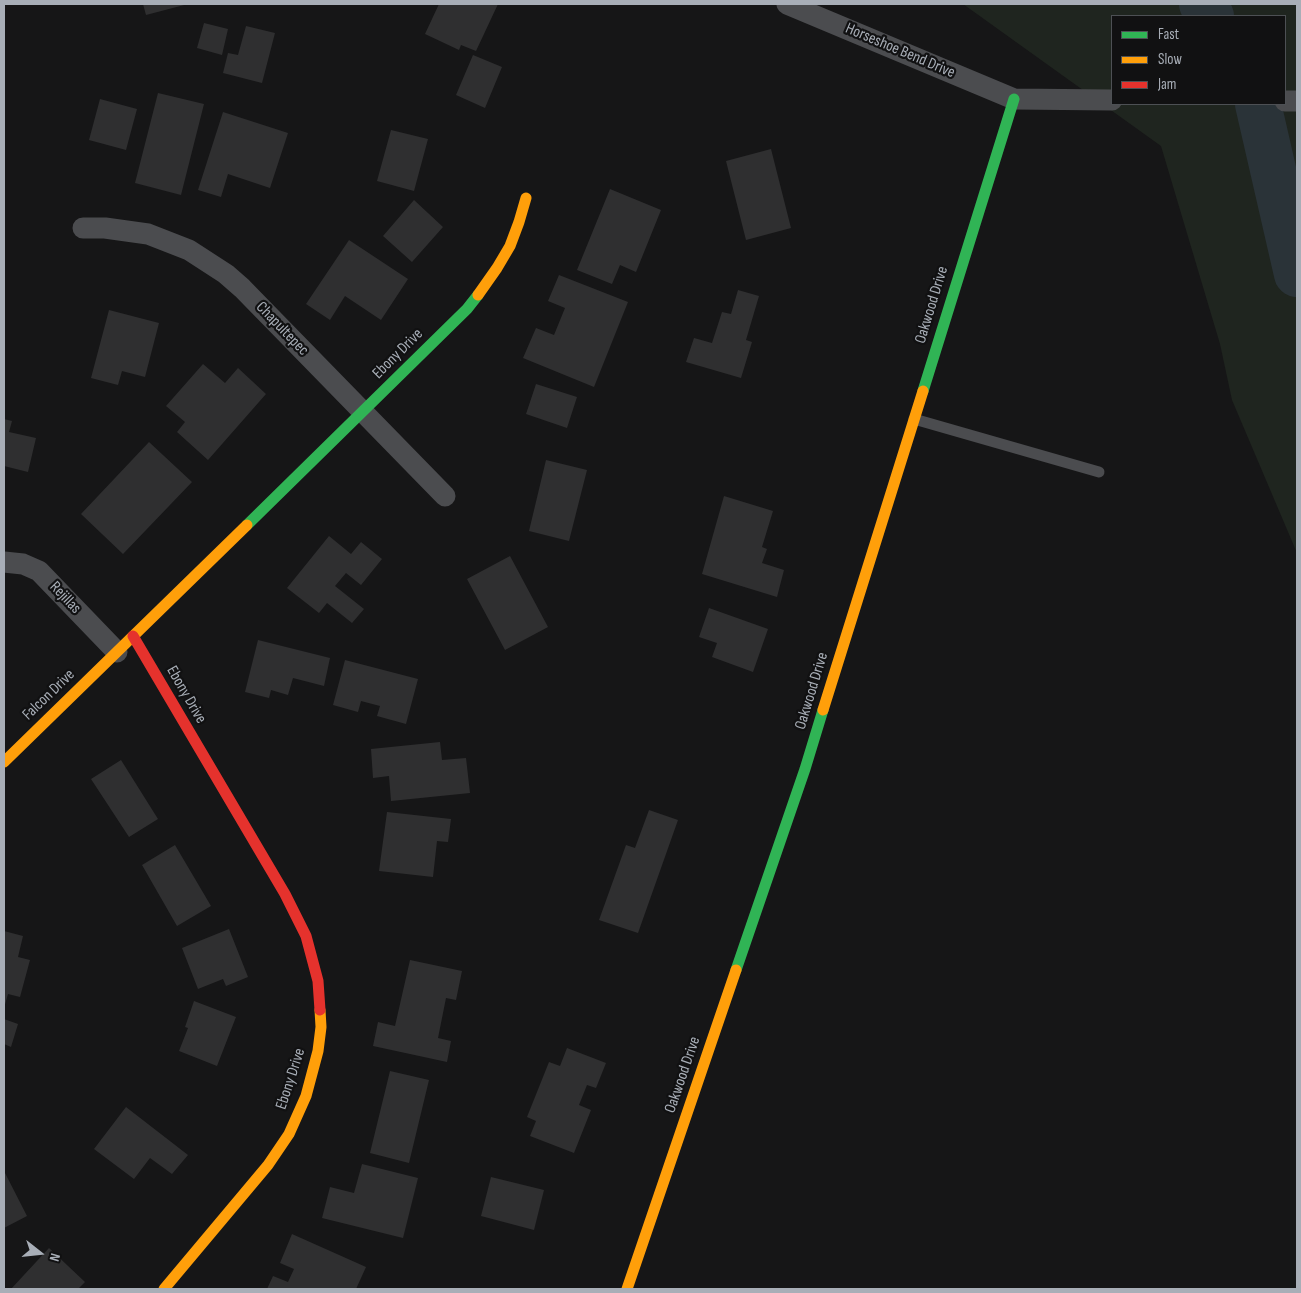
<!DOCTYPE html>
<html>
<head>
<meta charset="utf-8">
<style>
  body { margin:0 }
  #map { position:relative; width:1301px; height:1293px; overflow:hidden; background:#161617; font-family:"Sofia Sans Condensed",sans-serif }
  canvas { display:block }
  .frame { position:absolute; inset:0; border:5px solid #a8aeb7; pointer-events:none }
  .legend { position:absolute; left:1111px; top:15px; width:175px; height:90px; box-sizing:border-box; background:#111112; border:1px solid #4d5054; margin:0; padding:6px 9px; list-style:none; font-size:15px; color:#a8aeb7 }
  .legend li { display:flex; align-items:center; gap:10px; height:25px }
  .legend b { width:25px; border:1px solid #4d5054 }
  .north { position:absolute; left:15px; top:1228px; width:50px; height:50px; -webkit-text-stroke:4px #111112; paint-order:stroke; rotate:106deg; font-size:14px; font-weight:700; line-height:20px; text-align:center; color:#a8aeb7 }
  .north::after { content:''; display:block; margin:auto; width:18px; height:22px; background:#a8aeb7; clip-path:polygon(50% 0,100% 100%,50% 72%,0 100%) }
</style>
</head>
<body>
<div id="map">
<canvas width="1301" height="1293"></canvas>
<div class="frame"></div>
<ul class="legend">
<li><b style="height:6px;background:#30b455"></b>Fast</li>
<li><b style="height:6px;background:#ff9f0a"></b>Slow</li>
<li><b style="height:6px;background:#e5322d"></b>Jam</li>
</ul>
<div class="north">N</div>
</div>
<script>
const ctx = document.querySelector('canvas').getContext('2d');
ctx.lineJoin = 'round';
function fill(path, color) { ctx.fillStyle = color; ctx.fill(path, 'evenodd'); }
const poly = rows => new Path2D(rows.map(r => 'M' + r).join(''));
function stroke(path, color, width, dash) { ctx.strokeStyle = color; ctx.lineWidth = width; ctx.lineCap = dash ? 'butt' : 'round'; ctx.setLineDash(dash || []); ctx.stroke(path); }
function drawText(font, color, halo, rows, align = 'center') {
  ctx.font = font + ' "Sofia Sans Condensed",sans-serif'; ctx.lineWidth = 4.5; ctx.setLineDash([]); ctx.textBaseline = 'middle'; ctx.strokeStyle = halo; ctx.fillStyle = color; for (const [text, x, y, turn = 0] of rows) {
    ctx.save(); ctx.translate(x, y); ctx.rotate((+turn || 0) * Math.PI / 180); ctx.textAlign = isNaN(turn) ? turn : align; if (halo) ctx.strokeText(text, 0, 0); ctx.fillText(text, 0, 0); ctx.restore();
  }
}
fill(poly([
  [963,4,1297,4,1297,553,1232,400,1220,344,1161,146],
  [1112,16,1285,16,1285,104,1112,104]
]), '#1f251f');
stroke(poly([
  [1202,4,1211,16],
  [1258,104,1297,274]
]), '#2a3338', 46);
fill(poly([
  [143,4,188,4,146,15],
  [439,4,498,4,476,51,461,45,459,50,425,34],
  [204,23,228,29,222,55,197,48],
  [246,26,275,33,262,83,223,73,228,53,238,55],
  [473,55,502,67,485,108,456,95],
  [158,93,204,104,181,195,135,183],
  [100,99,137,109,126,150,89,140],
  [223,112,288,133,270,188,228,174,221,197,198,190],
  [391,130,428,139,414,191,377,181],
  [771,149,791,228,746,240,726,161],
  [610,189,661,210,636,272,620,265,612,284,577,270],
  [414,200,443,227,412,262,383,236],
  [349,240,408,279,381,320,345,296,330,320,306,304],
  [559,275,628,302,594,387,523,358,536,328,554,335,565,308,548,301],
  [738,290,759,296,746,340,752,342,741,378,686,362,694,338,712,343,722,312,731,314],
  [109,310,159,323,145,377,122,371,118,385,91,378],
  [203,364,225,383,238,368,266,394,208,460,177,432,185,422,166,406],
  [536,384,577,397,567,428,526,414],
  [4,419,12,421,9,432,36,438,28,472,4,466],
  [149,442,192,482,123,554,81,514],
  [546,460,587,470,569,541,529,531],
  [724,496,773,511,762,547,767,549,762,563,784,570,777,597,702,574],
  [329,536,351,554,361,542,382,559,361,585,346,573,335,586,364,609,352,623,327,603,319,613,287,588],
  [510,556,548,627,505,650,467,579],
  [709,608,768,629,753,672,712,657,717,643,699,637],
  [258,640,330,658,324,686,293,678,288,695,271,690,269,698,245,692],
  [345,660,418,679,406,724,377,716,380,706,361,701,358,712,333,705],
  [440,742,442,760,466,758,470,793,391,801,389,776,373,778,371,749],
  [121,760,158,819,129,837,91,779],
  [649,810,678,820,638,933,599,920,626,845,635,848],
  [387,812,451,819,448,842,437,841,433,877,379,871],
  [175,845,211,906,177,926,142,865],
  [229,929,248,977,226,986,223,979,198,989,182,948],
  [4,931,23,936,18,957,30,960,20,997,8,994,4,1008],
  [410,960,462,971,456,1000,446,998,438,1038,451,1041,447,1062,373,1046,378,1022,395,1026],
  [194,1001,236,1017,217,1066,179,1051,188,1028,185,1027],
  [4,1019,18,1024,11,1047,4,1044],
  [567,1048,606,1063,596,1088,587,1085,579,1105,591,1110,574,1153,530,1136,536,1121,527,1117,549,1062,560,1066],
  [390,1071,429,1080,409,1163,370,1153],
  [126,1107,188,1155,172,1174,150,1158,134,1179,94,1149],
  [362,1164,418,1178,403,1238,322,1218,330,1187,354,1193],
  [4,1171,27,1216,4,1228],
  [491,1177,544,1190,534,1230,481,1216],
  [292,1234,366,1267,356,1289,267,1289,273,1276,288,1282,294,1269,280,1263],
  [49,1248,85,1282,78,1289,11,1289]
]), '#2f2f30');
stroke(poly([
  [914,419,1099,472]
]), '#4b4c4f', 11);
stroke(poly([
  [787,4,1014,99,1112,100],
  [1285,101,1297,101],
  [83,228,105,228,148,234,189,250,226,274,242,288,445,496],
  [4,562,23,564,39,571,117,652]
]), '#4b4c4f', 21);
stroke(poly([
  [923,391,1014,99],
  [247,525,467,309,478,295],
  [736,970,805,769,823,710]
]), '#30b455', 11);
stroke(poly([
  [478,295,497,268,510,246,519,222,526,198],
  [823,710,923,391],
  [4,762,247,525],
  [164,1289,268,1165,289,1134,306,1096,318,1051,321,1027,320,1010],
  [627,1289,736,970]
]), '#ff9f0a', 11);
stroke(poly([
  [133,636,285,894,306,936,318,981,320,1010]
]), '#e5322d', 11);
drawText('16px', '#a8aeb7', '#111112', [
  ["Horseshoe Bend Drive",900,51,23],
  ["Oakwood Drive",932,305,-73],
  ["Chapultepec",282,329,46],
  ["Ebony Drive",398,354,-45],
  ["Rejillas",65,598,46],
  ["Oakwood Drive",812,691,-73],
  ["Falcon Drive",49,695,-44],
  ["Ebony Drive",186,695,60],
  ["Oakwood Drive",683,1075,-71],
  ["Ebony Drive",291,1079,-72]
]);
</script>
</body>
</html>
